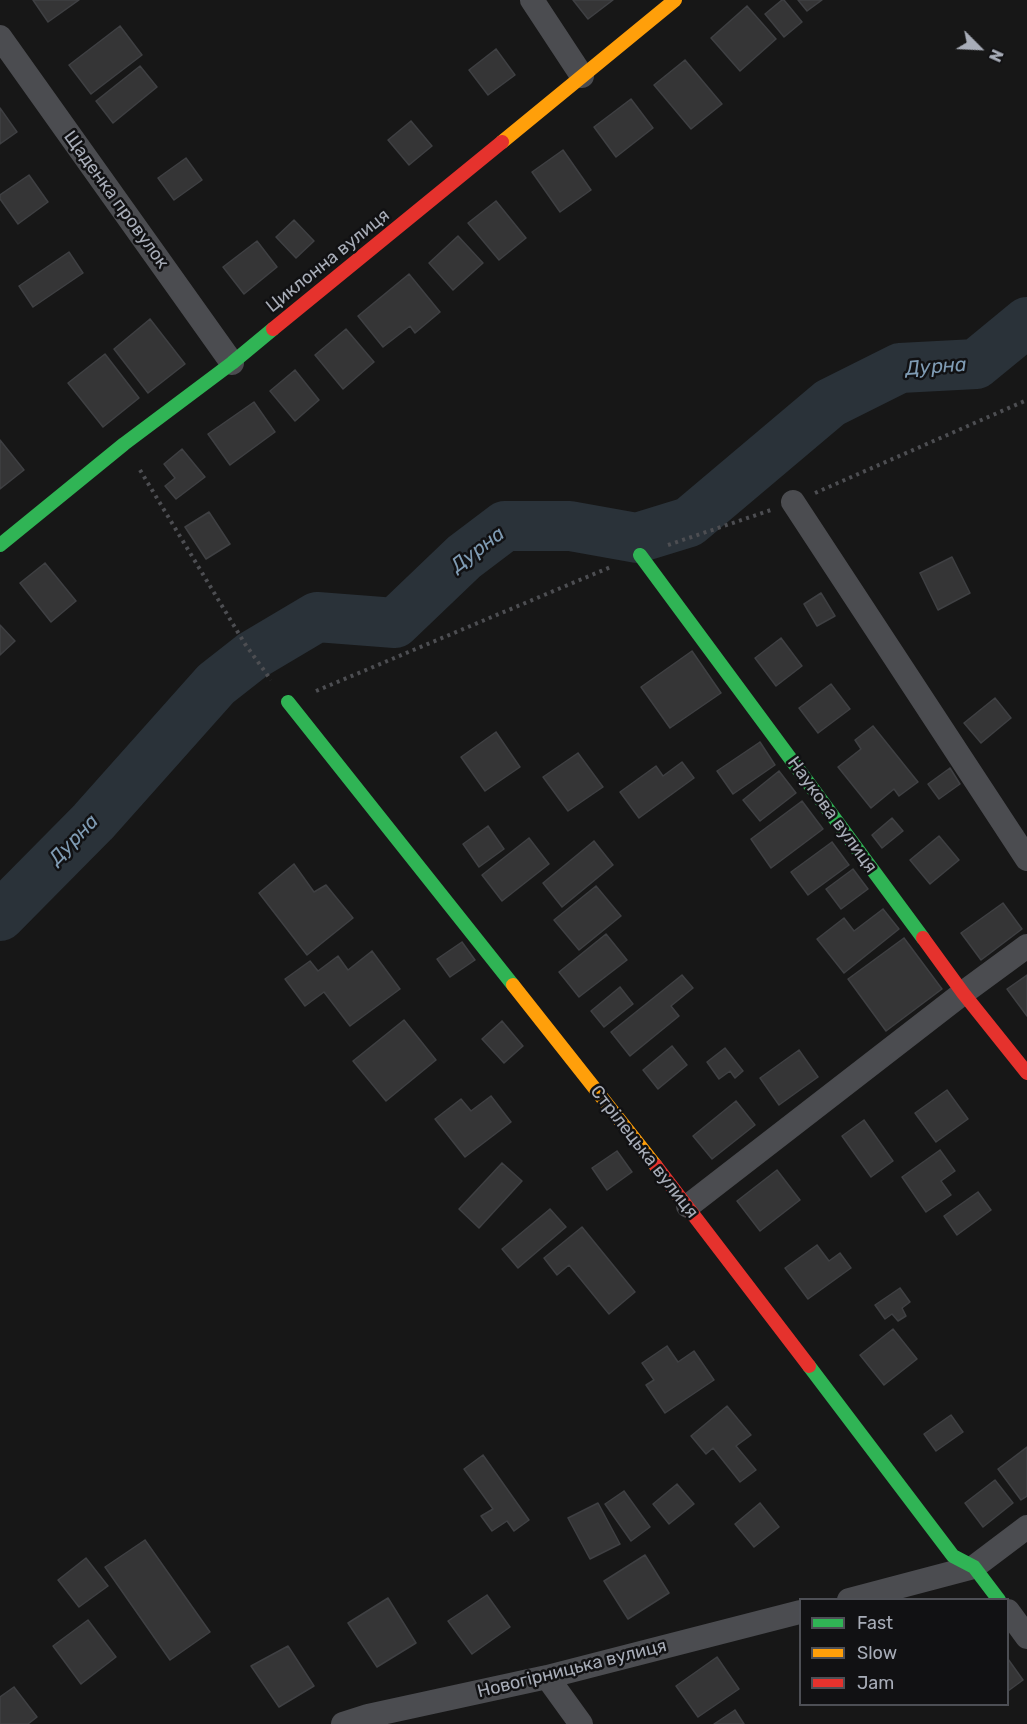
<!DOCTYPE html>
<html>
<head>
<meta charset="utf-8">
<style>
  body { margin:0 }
  #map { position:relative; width:1027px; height:1724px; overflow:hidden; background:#171717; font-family:Rubik,sans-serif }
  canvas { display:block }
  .legend { position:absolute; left:799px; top:1598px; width:210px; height:108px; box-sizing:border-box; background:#111113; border:2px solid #4d4f55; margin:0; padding:8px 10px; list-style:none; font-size:18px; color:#a8adb8 }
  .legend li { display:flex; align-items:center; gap:12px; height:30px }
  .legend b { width:30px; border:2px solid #4d4f55 }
  .north { position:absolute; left:949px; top:18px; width:60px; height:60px; -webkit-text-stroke:4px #111113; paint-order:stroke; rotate:114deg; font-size:16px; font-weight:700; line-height:24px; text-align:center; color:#a8adb8 }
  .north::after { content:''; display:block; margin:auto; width:21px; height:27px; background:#a8adb8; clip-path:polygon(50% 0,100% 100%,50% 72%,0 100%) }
</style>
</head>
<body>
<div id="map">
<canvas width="1027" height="1724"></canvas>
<ul class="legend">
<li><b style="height:8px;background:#30b455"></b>Fast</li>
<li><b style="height:8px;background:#ff9f0a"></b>Slow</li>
<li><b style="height:8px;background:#e5322d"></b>Jam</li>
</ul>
<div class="north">N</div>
</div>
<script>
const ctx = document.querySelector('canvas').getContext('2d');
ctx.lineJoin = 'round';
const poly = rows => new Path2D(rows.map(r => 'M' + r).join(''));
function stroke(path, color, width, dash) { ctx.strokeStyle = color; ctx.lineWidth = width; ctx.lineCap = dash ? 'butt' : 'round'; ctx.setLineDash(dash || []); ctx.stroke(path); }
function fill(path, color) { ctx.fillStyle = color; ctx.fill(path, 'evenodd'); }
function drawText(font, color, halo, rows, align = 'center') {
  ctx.font = font + ' Rubik,sans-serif'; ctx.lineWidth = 5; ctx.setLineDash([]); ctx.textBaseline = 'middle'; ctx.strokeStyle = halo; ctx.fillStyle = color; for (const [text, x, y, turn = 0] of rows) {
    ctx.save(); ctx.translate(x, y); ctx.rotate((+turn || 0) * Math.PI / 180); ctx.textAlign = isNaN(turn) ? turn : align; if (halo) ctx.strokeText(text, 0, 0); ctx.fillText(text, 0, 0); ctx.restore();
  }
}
stroke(poly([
  [0,916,93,822,216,684,253,655,317,617,395,623,464,557,505,526,570,526,637,538,689,522,830,403,900,368,976,364,1027,322]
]), '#2a3239', 50);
const building = poly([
  [33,0,79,0,48,22,33,0],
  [573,0,613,0,588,19,573,0],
  [782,0,784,0,802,22,784,37,765,14,782,0],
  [798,0,822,0,807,11,798,0],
  [747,6,776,39,740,71,711,38,747,6],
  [120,26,142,55,91,94,69,65,120,26],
  [496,49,515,75,488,95,469,70,496,49],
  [685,60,722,104,691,129,654,85,685,60],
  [140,66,157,87,113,123,96,101,140,66],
  [631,99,653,128,616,157,594,127,631,99],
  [0,108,17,132,0,144,0,108],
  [411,121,432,146,409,165,388,140,411,121],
  [563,150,591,190,560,212,532,172,563,150],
  [186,158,202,180,174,200,158,178,186,158],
  [29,175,48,202,18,224,0,199,0,195,29,175],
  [496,201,526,238,499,260,468,223,496,201],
  [294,220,314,241,296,258,276,237,294,220],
  [458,236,483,263,453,290,429,263,458,236],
  [257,241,277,267,244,294,223,267,257,241],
  [69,252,83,273,33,307,19,286,69,252],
  [409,274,440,312,415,333,410,326,383,347,358,316,409,274],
  [150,319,185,364,148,393,114,349,150,319],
  [346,329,374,362,343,389,315,355,346,329],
  [105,354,139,398,103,427,68,383,105,354],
  [295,370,319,400,295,421,270,391,295,370],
  [254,402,275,432,230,465,208,434,254,402],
  [0,440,24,470,0,489,0,440],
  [182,449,205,477,176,499,165,486,175,478,164,464,182,449],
  [209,512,230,544,206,559,185,527,209,512],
  [952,557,970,593,938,610,920,573,952,557],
  [45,563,76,601,51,622,20,583,45,563],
  [821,593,835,616,817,626,804,604,821,593],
  [0,625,15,641,0,655,0,625],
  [781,638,802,666,776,686,755,658,781,638],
  [692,651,721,693,670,728,641,687,692,651],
  [831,684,850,709,818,733,799,708,831,684],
  [995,698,1011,718,981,743,964,723,995,698],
  [873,726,918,782,899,796,894,789,871,808,838,767,861,749,855,740,873,726],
  [496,732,520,767,485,791,461,757,496,732],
  [760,742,775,765,733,794,717,771,760,742],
  [578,753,603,787,568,811,543,777,578,753],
  [682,762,694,778,639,818,620,792,656,766,663,776,682,762],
  [950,768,960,784,939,799,928,784,950,768],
  [779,771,796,793,760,821,743,800,779,771],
  [802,801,823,829,771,868,751,839,802,801],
  [892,818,903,831,882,848,872,835,892,818],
  [488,826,504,849,479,867,463,844,488,826],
  [939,836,959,860,930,884,910,860,939,836],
  [529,838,549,864,502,901,482,875,529,838],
  [594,841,613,865,562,907,543,883,594,841],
  [832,842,849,865,808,895,791,872,832,842],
  [294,864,314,892,326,885,353,918,307,955,259,893,294,864],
  [853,869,868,889,841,909,826,889,853,869],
  [596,886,621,916,579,950,554,920,596,886],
  [1003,903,1022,929,981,960,961,933,1003,903],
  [883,909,899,929,844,973,817,939,844,918,854,931,883,909],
  [606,934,627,960,579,997,559,972,606,934],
  [904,938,942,989,886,1031,848,979,904,938],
  [462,942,475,960,450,977,437,959,462,942],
  [372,951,400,989,350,1026,324,992,305,1006,285,979,310,961,318,971,338,956,348,970,372,951],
  [682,975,693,988,671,1006,679,1016,630,1056,611,1032,682,975],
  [1027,975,1027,1016,1007,989,1027,975],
  [620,987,633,1004,604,1027,591,1011,620,987],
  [404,1020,436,1060,386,1101,353,1061,404,1020],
  [502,1021,523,1046,504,1063,482,1039,502,1021],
  [672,1046,687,1065,658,1089,643,1070,672,1046],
  [725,1048,743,1071,735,1078,730,1071,719,1079,707,1062,725,1048],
  [799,1050,818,1077,779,1105,760,1078,799,1050],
  [947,1090,968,1119,936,1142,915,1113,947,1090],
  [491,1096,511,1122,465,1157,435,1119,461,1099,471,1111,491,1096],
  [736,1101,755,1125,712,1159,693,1136,736,1101],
  [864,1120,893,1161,871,1177,842,1136,864,1120],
  [940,1150,955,1171,941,1181,951,1195,926,1212,902,1177,940,1150],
  [617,1151,632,1172,607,1190,592,1168,617,1151],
  [502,1163,522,1181,479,1228,459,1209,502,1163],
  [777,1170,800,1200,760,1231,737,1201,777,1170],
  [978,1192,991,1210,957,1235,944,1216,978,1192],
  [550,1209,566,1227,518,1268,502,1249,550,1209],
  [582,1227,635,1292,609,1314,569,1265,557,1275,544,1258,582,1227],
  [817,1245,829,1261,840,1253,851,1268,808,1299,785,1268,817,1245],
  [900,1288,910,1302,902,1308,906,1316,898,1321,892,1314,885,1319,875,1305,900,1288],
  [893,1329,917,1359,884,1385,860,1355,893,1329],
  [667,1346,678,1362,694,1351,714,1380,665,1413,646,1385,654,1380,642,1363,667,1346],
  [727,1406,751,1435,736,1446,756,1470,740,1482,713,1448,706,1454,691,1436,727,1406],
  [951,1415,963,1432,936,1451,924,1434,951,1415],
  [1027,1447,1027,1496,1021,1500,998,1469,1027,1447],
  [483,1455,529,1520,514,1531,507,1521,492,1531,481,1516,493,1509,464,1469,483,1455],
  [995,1480,1013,1503,983,1527,965,1503,995,1480],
  [677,1484,694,1504,669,1524,653,1504,677,1484],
  [624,1491,650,1527,631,1541,605,1504,624,1491],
  [598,1503,620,1544,590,1559,568,1518,598,1503],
  [760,1503,779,1527,754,1547,735,1524,760,1503],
  [145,1540,210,1632,170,1660,105,1567,145,1540],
  [645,1555,669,1593,628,1619,604,1581,645,1555],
  [86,1558,108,1586,79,1607,58,1580,86,1558],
  [487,1595,510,1627,472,1654,448,1621,487,1595],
  [388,1598,416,1643,377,1667,348,1623,388,1598],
  [88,1620,116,1657,81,1684,53,1646,88,1620],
  [288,1646,314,1686,279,1707,251,1666,288,1646],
  [717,1657,739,1689,698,1717,676,1686,717,1657],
  [1008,1659,1023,1680,1008,1691,1008,1659],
  [14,1687,37,1717,28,1724,0,1724,0,1697,14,1687],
  [735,1710,744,1724,714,1724,735,1710]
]);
fill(building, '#353536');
stroke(building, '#3f4043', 1.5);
stroke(poly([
  [140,470,245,644,271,680],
  [815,493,1027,400],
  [668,545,771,510],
  [316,691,613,566]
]), '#4d4e52', 4, [3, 4.5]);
stroke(poly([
  [532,0,582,76],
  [0,37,232,363],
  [793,502,1027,859],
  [688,1206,963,993,1027,946],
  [849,1600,974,1567,1027,1527],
  [1008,1611,1027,1637],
  [547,1677,581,1724],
  [343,1724,368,1716,547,1677,800,1612]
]), '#4b4c50', 24);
stroke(poly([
  [0,545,124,444,232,363,273,329],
  [640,555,923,938],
  [288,702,513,985],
  [809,1366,953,1556,974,1567,999,1600]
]), '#30b455', 14);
stroke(poly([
  [502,142,675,0],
  [513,985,656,1166]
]), '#ff9f0a', 14);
stroke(poly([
  [273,329,502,142],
  [923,938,963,993,1027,1073],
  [656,1166,809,1366]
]), '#e5322d', 14);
drawText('18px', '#a8adb8', '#111113', [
  ["Щаденка провулок",116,200,54],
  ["Циклонна вулиця",328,261,-39],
  ["Наукова вулиця",832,815,54],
  ["Стрілецька вулиця",644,1152,52],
  ["Новогірницька вулиця",572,1669,-14]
]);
drawText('italic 20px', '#7f9bb3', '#111113', [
  ["Дурна",936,367,-4],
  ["Дурна",478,550,-37],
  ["Дурна",74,840,-46]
]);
</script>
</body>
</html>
